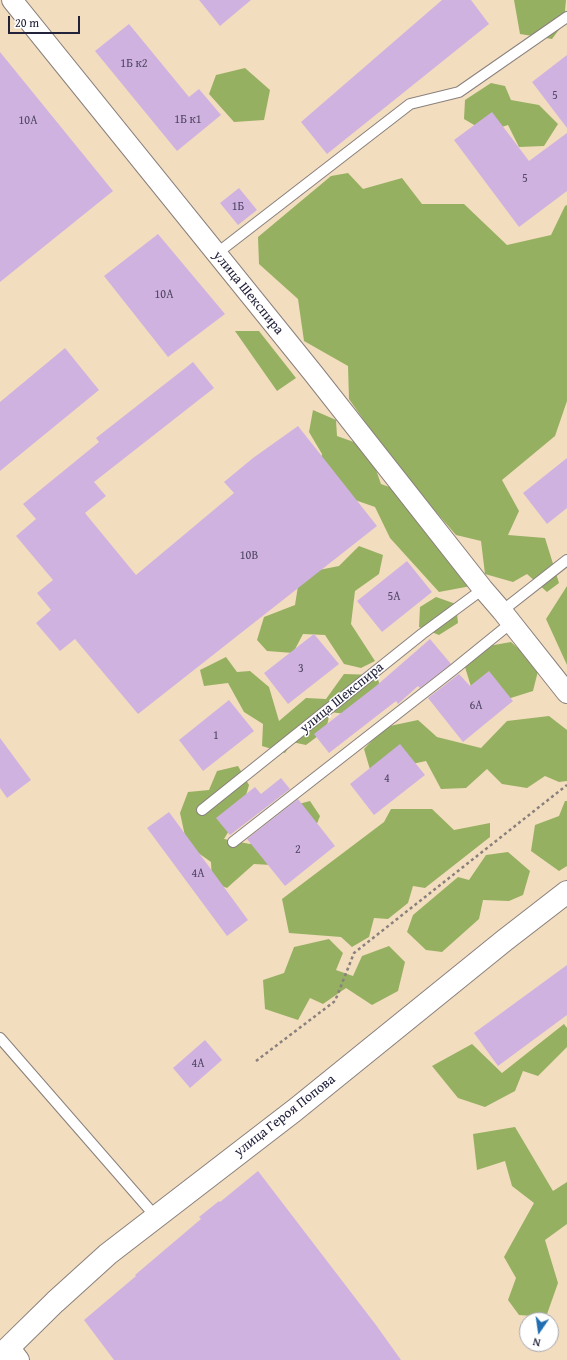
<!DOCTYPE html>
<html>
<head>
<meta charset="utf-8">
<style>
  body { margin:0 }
  #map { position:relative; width:567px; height:1360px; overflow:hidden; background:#f3ddbf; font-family:"Gentium Book Plus",serif }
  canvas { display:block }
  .north { position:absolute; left:519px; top:1312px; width:40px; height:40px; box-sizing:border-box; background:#fff; border:1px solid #a7a7b1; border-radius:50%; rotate:193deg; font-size:11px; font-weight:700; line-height:16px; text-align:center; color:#22223b }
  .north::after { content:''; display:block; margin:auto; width:14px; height:18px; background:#1f6fb2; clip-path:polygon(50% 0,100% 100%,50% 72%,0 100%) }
  .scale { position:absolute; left:8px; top:16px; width:72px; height:18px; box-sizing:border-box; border:2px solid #22223b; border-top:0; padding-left:5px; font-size:12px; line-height:14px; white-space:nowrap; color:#22223b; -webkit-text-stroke:3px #fff; paint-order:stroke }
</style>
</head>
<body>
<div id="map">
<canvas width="567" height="1360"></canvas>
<div class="north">N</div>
<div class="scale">20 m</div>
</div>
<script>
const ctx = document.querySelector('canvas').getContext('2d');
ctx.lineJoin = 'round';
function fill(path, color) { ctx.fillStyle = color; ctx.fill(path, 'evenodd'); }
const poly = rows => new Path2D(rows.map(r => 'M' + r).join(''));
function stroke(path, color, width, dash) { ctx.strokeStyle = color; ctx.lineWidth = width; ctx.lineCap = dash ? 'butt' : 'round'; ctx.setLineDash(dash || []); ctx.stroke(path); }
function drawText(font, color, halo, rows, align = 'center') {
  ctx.font = font + ' "Gentium Book Plus",serif'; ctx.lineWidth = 3; ctx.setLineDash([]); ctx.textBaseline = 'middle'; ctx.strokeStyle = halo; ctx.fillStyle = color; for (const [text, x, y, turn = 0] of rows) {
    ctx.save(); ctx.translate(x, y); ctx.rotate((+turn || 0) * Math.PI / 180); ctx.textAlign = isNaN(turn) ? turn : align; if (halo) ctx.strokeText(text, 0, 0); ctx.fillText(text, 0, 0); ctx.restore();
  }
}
fill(poly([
  [514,0,566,0,564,23,552,39,520,34],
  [245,68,270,90,264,120,234,122,209,94,216,75],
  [491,83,505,86,511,100,539,105,558,124,544,146,519,147,508,125,486,132,464,119,465,100],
  [348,173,363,189,402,178,422,204,464,204,507,245,551,235,565,206,567,205,567,401,555,436,502,480,519,511,508,535,545,538,559,583,547,592,527,574,513,582,485,574,481,541,456,535,396,466,349,399,348,366,304,341,298,299,259,264,258,237,331,176],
  [235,331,259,331,296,378,277,391],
  [313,410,336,420,337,436,368,447,381,484,403,492,471,586,439,592,390,538,375,507,335,493,317,475,322,454,309,432],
  [359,546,383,555,379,574,355,591,351,624,375,661,361,668,344,664,325,635,303,634,293,653,267,651,257,640,264,617,295,605,298,586,319,570,339,566],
  [567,586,567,665,546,619],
  [436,597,456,604,458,623,439,635,419,627,420,607],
  [511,642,539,667,533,691,498,702,472,690,465,667,477,648],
  [226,657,237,672,250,671,269,687,279,721,306,698,326,699,344,674,377,675,381,691,361,716,330,712,326,730,306,745,292,742,285,753,262,746,263,724,244,712,228,683,204,686,200,670],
  [549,716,567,730,567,781,559,782,545,776,527,788,502,784,487,769,466,788,441,789,426,761,371,773,364,749,385,727,418,720,437,737,481,748,507,721],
  [238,766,249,785,242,809,224,839,250,844,291,806,310,801,320,816,307,849,289,866,254,864,227,888,212,882,211,862,187,845,180,813,188,792,209,790,217,771],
  [565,801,567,801,567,866,559,871,531,851,535,825,559,816],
  [391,809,432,809,454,830,490,823,490,837,425,888,413,886,408,903,388,919,374,918,369,937,352,947,341,937,289,933,282,899,384,822],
  [508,852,530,871,523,895,509,901,483,900,479,919,442,952,426,950,407,932,413,915,458,877,469,880,486,855],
  [329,939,343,953,336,970,353,976,362,956,389,946,405,962,398,991,372,1005,346,988,323,1004,310,998,298,1020,265,1009,263,980,284,973,294,947],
  [564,1024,567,1028,567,1047,538,1076,523,1071,515,1091,485,1107,458,1098,432,1066,472,1044,502,1073],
  [515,1127,553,1191,567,1182,567,1224,545,1240,558,1283,546,1317,519,1315,508,1300,516,1278,504,1257,534,1203,512,1186,505,1161,477,1170,473,1134]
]), '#96b061');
fill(poly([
  [199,0,251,0,220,26],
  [442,0,471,0,489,24,327,154,301,122],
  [129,24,189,97,199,89,221,115,177,151,95,51],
  [0,52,113,191,0,282],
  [567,55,567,128,532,82],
  [492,112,529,161,567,133,567,191,519,227,454,140],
  [239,188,257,210,238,225,220,203],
  [158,234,225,314,168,357,104,276],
  [65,348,99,390,0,471,0,402],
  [193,362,214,388,94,482,106,496,85,513,136,575,234,493,224,482,253,458,298,426,377,526,138,714,75,639,60,651,36,623,51,610,37,593,53,580,16,536,36,519,23,504,99,442,96,438],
  [567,458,567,508,547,524,523,493],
  [407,561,432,592,382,632,357,601],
  [314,634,339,664,288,704,264,673],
  [430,639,451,664,420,688,418,686,398,704,396,701,329,753,314,734,376,686],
  [489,671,513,701,463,742,428,698,459,674,470,686],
  [229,700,254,731,203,771,179,740],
  [0,738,31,780,7,798,0,788],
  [400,744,425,775,374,815,350,784],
  [281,778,290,789,230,835,216,818,255,787,261,794],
  [298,799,335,846,285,886,247,839],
  [169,812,248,920,227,936,147,828],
  [567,965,567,1015,498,1066,474,1033],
  [205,1040,222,1060,190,1088,173,1068],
  [258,1171,376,1325,401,1360,114,1360,84,1320,136,1276,135,1275,201,1219,199,1217,219,1201,220,1202]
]), '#d0b2e0');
const service = poly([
  [216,254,410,104,459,92,567,17],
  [502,611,567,560],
  [202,810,422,634,483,589],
  [233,842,453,670,511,623],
  [0,1038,156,1217]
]);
const minor = poly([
  [12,0,313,373,483,589,502,611,567,693],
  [9,1347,19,1360]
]);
const tertiary = poly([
  [0,1356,55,1302,108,1254,295,1110,505,940,567,892]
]);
stroke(service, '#8a807d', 12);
stroke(minor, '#8a807d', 22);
stroke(tertiary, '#8a807d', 24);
stroke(poly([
  [256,1061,335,1001,354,953,567,785]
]), '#8a807d', 2.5, [3, 3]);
stroke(service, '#fff', 10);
stroke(minor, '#fff', 20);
stroke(tertiary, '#fff', 22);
drawText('12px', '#4e4664', null, [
  ["1Б к2",134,64],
  ["5",555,96],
  ["1Б к1",188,120],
  ["10А",28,121],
  ["5",525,179],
  ["1Б",238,207],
  ["10А",164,295],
  ["10В",249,556],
  ["5А",394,597],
  ["3",301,669],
  ["6А",476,706],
  ["1",216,736],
  ["4",387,779],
  ["2",298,850],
  ["4А",198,874],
  ["4А",198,1064]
]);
drawText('14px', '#22223b', '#fff', [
  ["улица Шекспира",248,293,51],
  ["улица Шекспира",342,698,-39],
  ["улица Героя Попова",285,1116,-38]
]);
</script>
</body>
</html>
